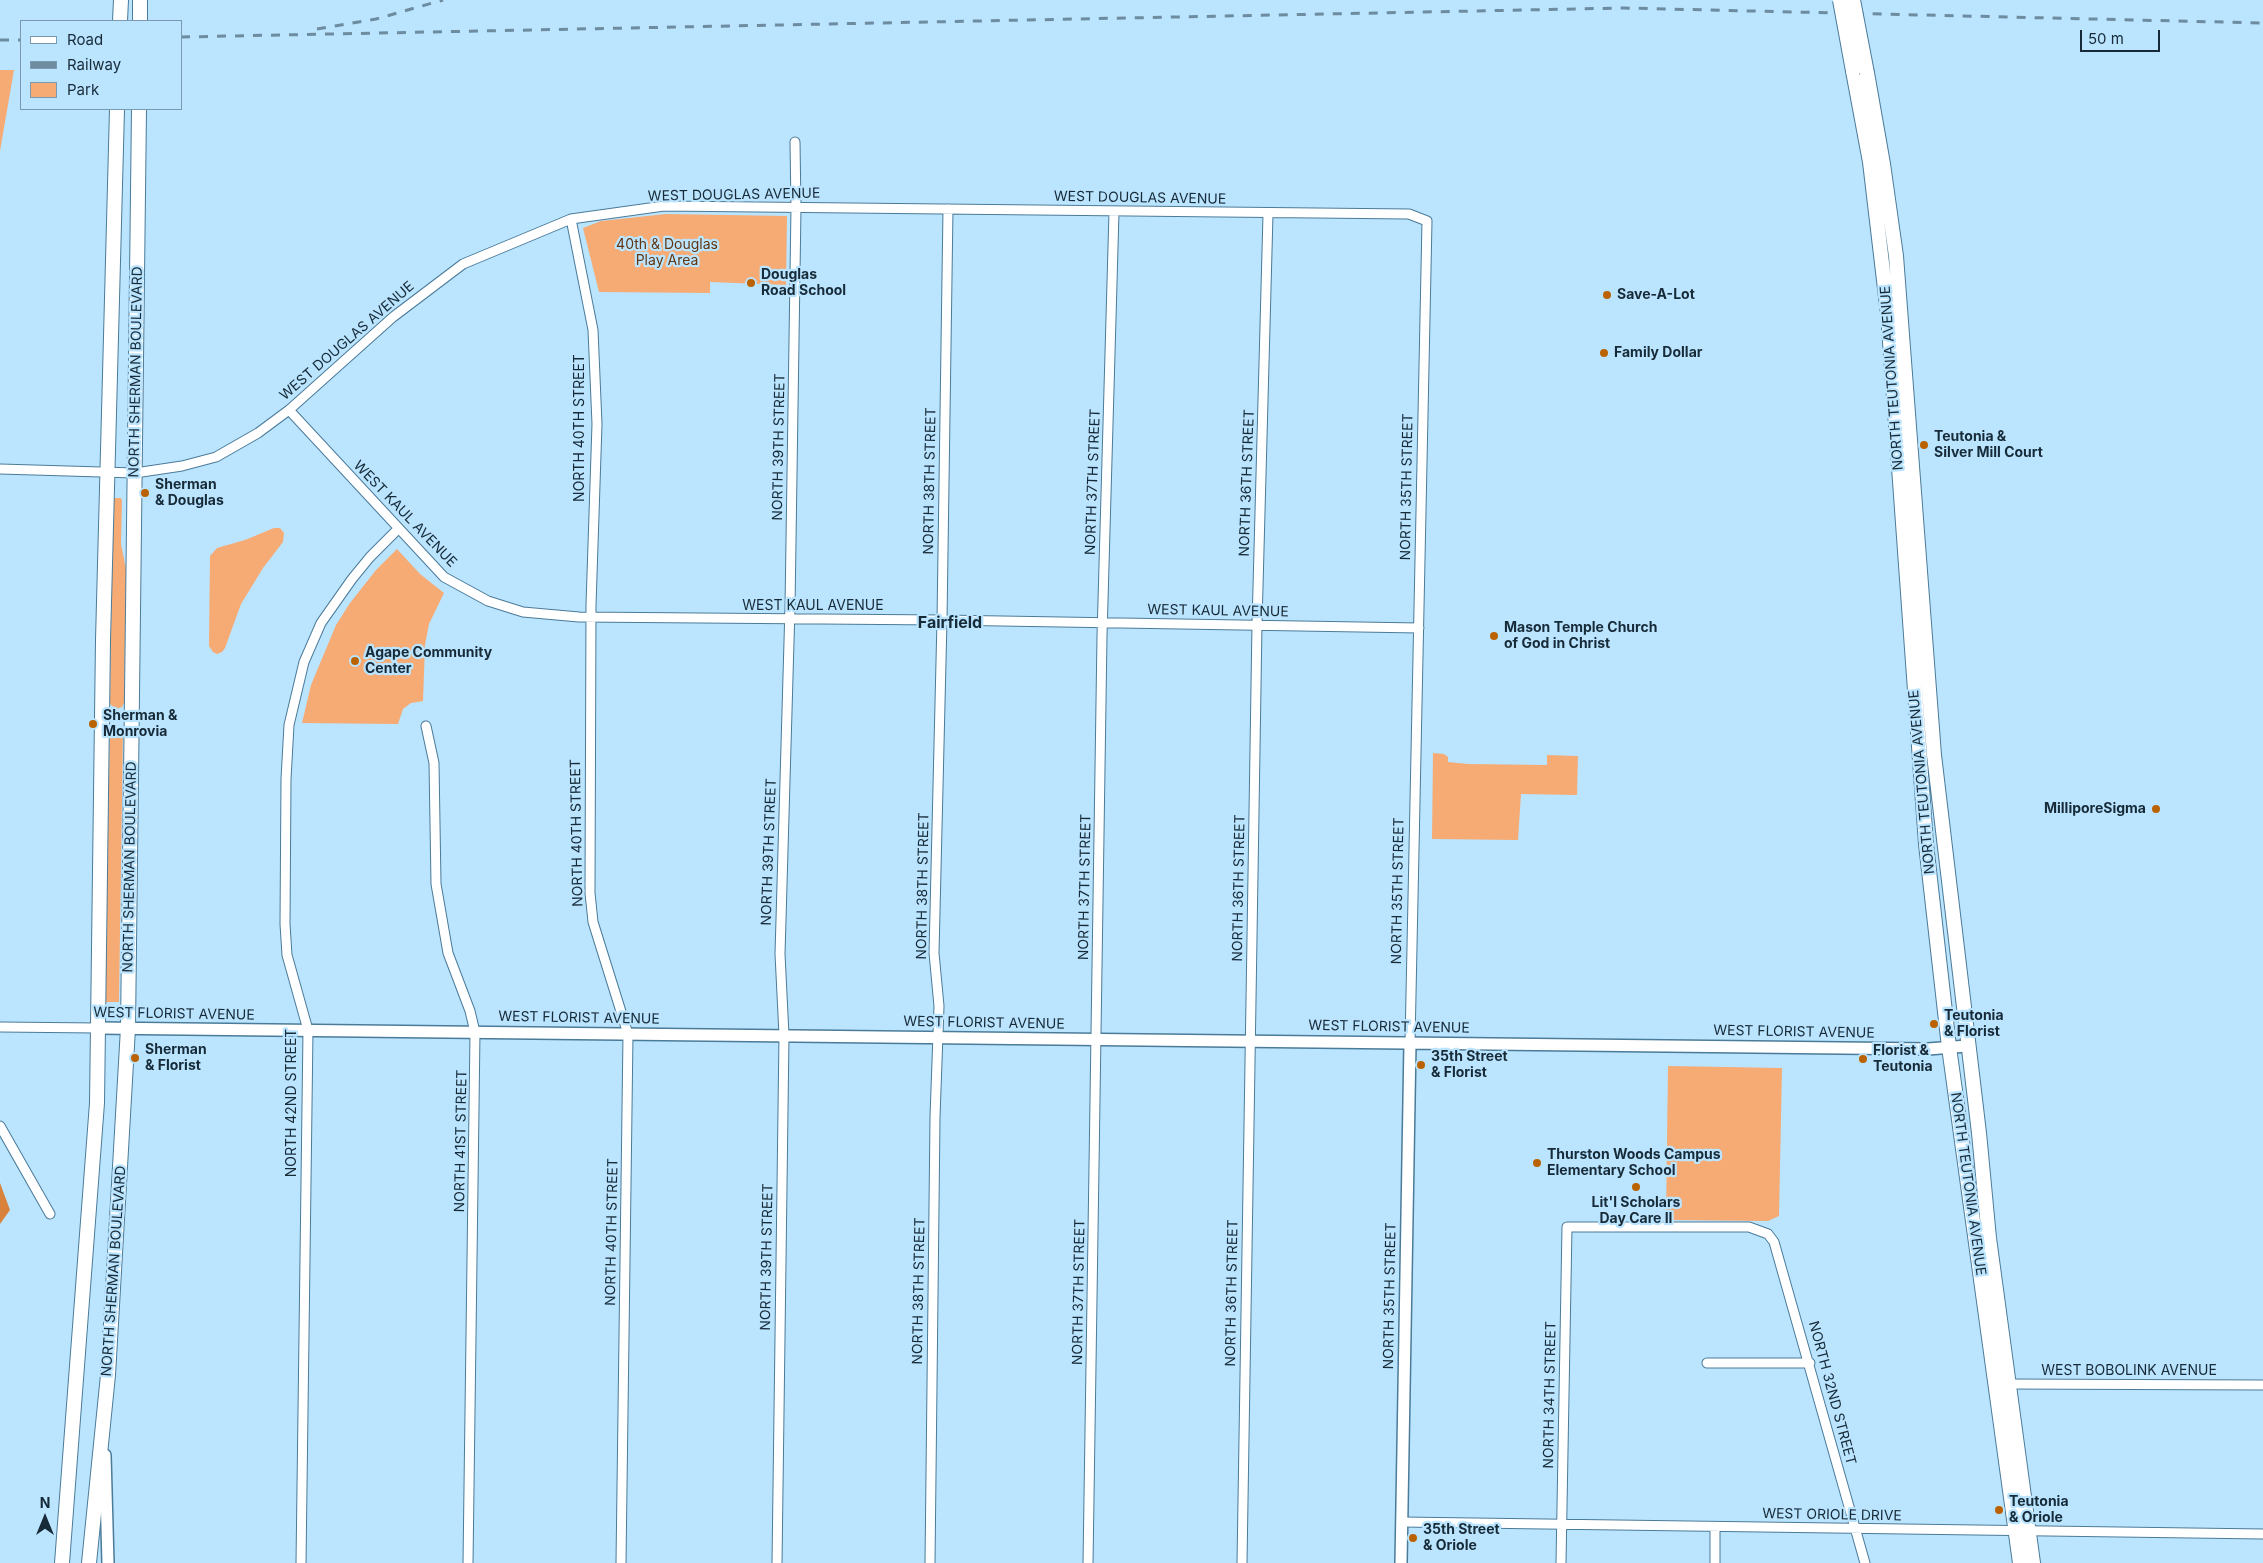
<!DOCTYPE html>
<html>
<head>
<meta charset="utf-8">
<style>
  body { margin:0 }
  #map { position:relative; width:2263px; height:1563px; overflow:hidden; background:#bbe4ff; font-family:Inter,sans-serif }
  canvas { display:block }
  .legend { position:absolute; left:20px; top:20px; width:162px; height:90px; box-sizing:border-box; background:#bbe4ff; border:1px solid #799aaf; margin:0; padding:6px 9px; list-style:none; font-size:15px; color:#162a37 }
  .legend li { display:flex; align-items:center; gap:10px; height:25px }
  .legend b { width:25px; border:1px solid #799aaf }
  .north { position:absolute; left:20px; top:1493px; width:50px; height:50px; -webkit-text-stroke:4px #bbe4ff; paint-order:stroke; rotate:0deg; font-size:14px; font-weight:700; line-height:20px; text-align:center; color:#162a37 }
  .north::after { content:''; display:block; margin:auto; width:18px; height:22px; background:#162a37; clip-path:polygon(50% 0,100% 100%,50% 72%,0 100%) }
  .scale { position:absolute; left:2080px; top:30px; width:80px; height:22px; box-sizing:border-box; border:2px solid #162a37; border-top:0; padding-left:6px; font-size:15px; line-height:18px; white-space:nowrap; color:#162a37; -webkit-text-stroke:4px #bbe4ff; paint-order:stroke }
</style>
</head>
<body>
<div id="map">
<canvas width="2263" height="1563"></canvas>
<ul class="legend">
<li><b style="height:6px;background:#fff"></b>Road</li>
<li><b style="height:6px;background:#6d8ca0"></b>Railway</li>
<li><b style="height:14px;background:#f6ab74"></b>Park</li>
</ul>
<div class="north">N</div>
<div class="scale">50 m</div>
</div>
<script>
const ctx = document.querySelector('canvas').getContext('2d');
ctx.lineJoin = 'round';
function fill(path, color) { ctx.fillStyle = color; ctx.fill(path, 'evenodd'); }
const poly = rows => new Path2D(rows.map(r => 'M' + r).join(''));
function stroke(path, color, width, dash) { ctx.strokeStyle = color; ctx.lineWidth = width; ctx.lineCap = dash ? 'butt' : 'round'; ctx.setLineDash(dash || []); ctx.stroke(path); }
function drawText(font, color, halo, rows, align = 'center') {
  ctx.font = font + ' Inter,sans-serif'; ctx.lineWidth = 4.5; ctx.setLineDash([]); ctx.textBaseline = 'middle'; ctx.strokeStyle = halo; ctx.fillStyle = color; for (const [text, x, y, turn = 0] of rows) {
    ctx.save(); ctx.translate(x, y); ctx.rotate((+turn || 0) * Math.PI / 180); ctx.textAlign = isNaN(turn) ? turn : align; if (halo) ctx.strokeText(text, 0, 0); ctx.fillText(text, 0, 0); ctx.restore();
  }
}
fill(poly([
  [0,70,14,70,0,151],
  [666,214,787,216,786,285,710,282,710,293,599,292,583,228,601,221],
  [113,498,121,498,122,501,121,544,126,569,124,703,122,707,116,709,110,704],
  [274,528,280,528,284,533,283,542,263,568,241,604,225,648,222,652,217,654,213,652,209,646,210,556,217,548,245,540],
  [397,549,420,574,444,593,429,624,425,645,423,701,411,703,403,709,398,724,302,723,311,685,336,625,350,603,376,570],
  [110,727,122,727,123,730,119,1002,105,1002,105,1000],
  [1433,753,1444,754,1448,757,1448,762,1468,764,1547,765,1547,755,1578,756,1577,795,1521,794,1518,840,1432,839],
  [1668,1066,1782,1068,1779,1216,1768,1221,1666,1220]
]), '#f6ab74');
fill(poly([
  [0,1183,10,1210,0,1224]
]), '#d8823c');
const minor = poly([
  [571,219,593,330,597,424,591,605,590,893,593,922,628,1034,621,1563],
  [289,410,444,577,488,601,523,612,579,617,942,620,1419,628],
  [0,469,135,473,182,466,216,457,258,433,289,410,393,317,463,264,571,219,664,206,1409,214,1427,221,1410,1043],
  [426,726,434,763,436,884,448,953,470,1011,475,1032,468,1563],
  [0,1027,97,1028],
  [0,1126,50,1214],
  [1707,1363,1810,1363],
  [2006,1384,2263,1385],
  [1402,1522,2263,1534],
  [301,1563,308,1030,287,955,285,924,286,779,289,725,304,662,321,623,352,579,370,557,398,529],
  [777,1563,784,1035,780,954,790,607,796,207,795,142],
  [930,1563,935,1117,939,1006,934,953,942,620,948,209],
  [1088,1563,1102,636,1114,212],
  [1242,1563,1257,624,1268,214],
  [1561,1563,1567,1227,1749,1227,1768,1234,1774,1242,1865,1563],
  [1715,1563,1715,1527]
]);
const tertiary = poly([
  [97,1028,1928,1049,1967,1046],
  [105,1455,108,1563],
  [1401,1563,1410,1043]
]);
const secondary = poly([
  [120,21,121,0],
  [140,21,140,0],
  [1853,71,1870,162,1888,314,1926,844,1949,1047,2020,1563],
  [1867,73,1883,164,1896,256,1934,755,1979,1133,1989,1238,2033,1563],
  [62,1563,97,1103,103,640,117,109],
  [89,1563,108,1375,128,1028,139,109]
]);
stroke(minor, '#4a7b99', 11);
stroke(tertiary, '#4a7b99', 14);
stroke(secondary, '#4a7b99', 16);
stroke(minor, '#fff', 9);
stroke(tertiary, '#fff', 11);
stroke(secondary, '#fff', 14);
stroke(poly([
  [317,29,376,19,443,0],
  [181,37,1624,8,2263,23],
  [0,40,21,40]
]), '#6d8ca0', 3, [9, 9]);
const secondaryBridge = poly([
  [1840,0,1853,71],
  [1853,0,1867,73]
]);
stroke(secondaryBridge, '#4a7b99', 16, []);
stroke(secondaryBridge, '#fff', 14);
for (const [x, y, r, color] of [
  [751,283,5,"#bb6200"],
  [1607,295,5,"#bb6200"],
  [1604,353,5,"#bb6200"],
  [1924,445,5,"#bb6200"],
  [145,493,5,"#bb6200"],
  [1494,636,5,"#bb6200"],
  [355,661,5,"#bb6200"],
  [93,724,5,"#bb6200"],
  [2156,809,5,"#bb6200"],
  [1934,1024,5,"#bb6200"],
  [135,1058,5,"#bb6200"],
  [1863,1059,5,"#bb6200"],
  [1421,1065,5,"#bb6200"],
  [1537,1163,5,"#bb6200"],
  [1636,1187,5,"#bb6200"],
  [1999,1510,5,"#bb6200"],
  [1413,1538,5,"#bb6200"]
]) { const dot = new Path2D(); dot.arc(x, y, r, 0, 2 * Math.PI); ctx.fillStyle = color; ctx.fill(dot); stroke(dot, '#bbe4ff', 2); }
drawText('14px', '#162a37', '#bbe4ff', [
  ["WEST DOUGLAS AVENUE",734,195,-1],
  ["WEST DOUGLAS AVENUE",1140,198,1],
  ["WEST DOUGLAS AVENUE",347,341,-41],
  ["NORTH SHERMAN BOULEVARD",136,372,-89],
  ["NORTH TEUTONIA AVENUE",1892,378,-94],
  ["NORTH 40TH STREET",580,428,-90],
  ["NORTH 39TH STREET",779,447,-89],
  ["NORTH 38TH STREET",930,481,-89],
  ["NORTH 37TH STREET",1093,482,-88],
  ["NORTH 36TH STREET",1247,483,-88],
  ["NORTH 35TH STREET",1407,487,-89],
  ["WEST KAUL AVENUE",405,514,46],
  ["WEST KAUL AVENUE",813,606],
  ["WEST KAUL AVENUE",1218,611,1],
  ["NORTH TEUTONIA AVENUE",1922,782,-95],
  ["NORTH 40TH STREET",577,833,-91],
  ["NORTH 39TH STREET",769,852,-88],
  ["NORTH SHERMAN BOULEVARD",130,867,-89],
  ["NORTH 38TH STREET",923,886,-89],
  ["NORTH 37TH STREET",1085,887,-89],
  ["NORTH 36TH STREET",1239,888,-89],
  ["NORTH 35TH STREET",1398,891,-89],
  ["WEST FLORIST AVENUE",174,1014,1],
  ["WEST FLORIST AVENUE",579,1018,1],
  ["WEST FLORIST AVENUE",984,1023,1],
  ["WEST FLORIST AVENUE",1389,1027,1],
  ["WEST FLORIST AVENUE",1794,1032,1],
  ["NORTH 42ND STREET",292,1103,-90],
  ["NORTH 41ST STREET",461,1141,-89],
  ["NORTH TEUTONIA AVENUE",1968,1184,82],
  ["NORTH 40TH STREET",612,1232,-89],
  ["NORTH 39TH STREET",767,1257,-89],
  ["NORTH SHERMAN BOULEVARD",114,1271,-86],
  ["NORTH 38TH STREET",919,1291,-89],
  ["NORTH 37TH STREET",1079,1292,-89],
  ["NORTH 36TH STREET",1232,1293,-89],
  ["NORTH 35TH STREET",1390,1296,-89],
  ["WEST BOBOLINK AVENUE",2129,1371],
  ["NORTH 32ND STREET",1832,1393,75],
  ["NORTH 34TH STREET",1550,1395,-89],
  ["WEST ORIOLE DRIVE",1832,1515,1]
]);
drawText('14px', '#623611', '#bbe4ff', [
  ["40th & Douglas",667,245],
  ["Play Area",667,261]
]);
drawText('bold 14px', '#162a37', '#bbe4ff', [
  ["Douglas",761,275],
  ["Road School",761,291],
  ["Save-A-Lot",1617,295],
  ["Family Dollar",1614,353],
  ["Teutonia &",1934,437],
  ["Silver Mill Court",1934,453],
  ["Sherman",155,485],
  ["& Douglas",155,501],
  ["Mason Temple Church",1504,628],
  ["of God in Christ",1504,644],
  ["Agape Community",365,653],
  ["Center",365,669],
  ["Sherman &",103,716],
  ["Monrovia",103,732],
  ["MilliporeSigma",2146,809,"right"],
  ["Teutonia",1944,1016],
  ["& Florist",1944,1032],
  ["Sherman",145,1050],
  ["& Florist",145,1066],
  ["Florist &",1873,1051],
  ["Teutonia",1873,1067],
  ["35th Street",1431,1057],
  ["& Florist",1431,1073],
  ["Thurston Woods Campus",1547,1155],
  ["Elementary School",1547,1171],
  ["Lit'l Scholars",1636,1203,"center"],
  ["Day Care II",1636,1219,"center"],
  ["Teutonia",2009,1502],
  ["& Oriole",2009,1518],
  ["35th Street",1423,1530],
  ["& Oriole",1423,1546]
], 'left');
drawText('bold 16px', '#162a37', '#bbe4ff', [
  ["Fairfield",950,623]
]);
</script>
</body>
</html>
